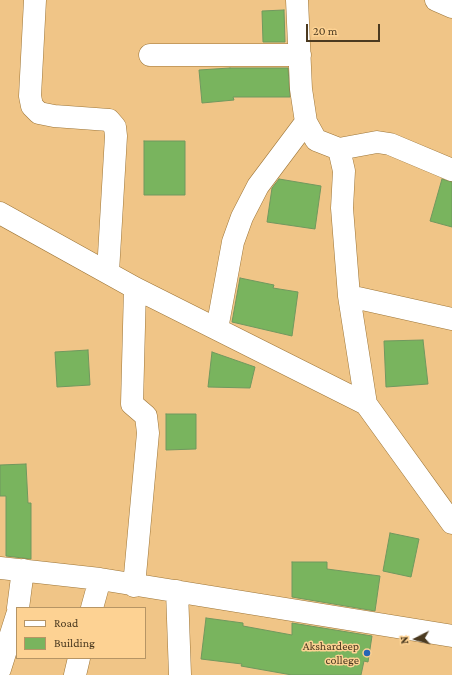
<!DOCTYPE html>
<html>
<head>
<meta charset="utf-8">
<style>
  body { margin:0 }
  #map { position:relative; width:452px; height:675px; overflow:hidden; background:#f0c587; font-family:"Crimson Pro",serif }
  canvas { display:block }
  .legend { position:absolute; left:16px; top:607px; width:130px; height:52px; box-sizing:border-box; background:#fdd293; border:1px solid #b69565; margin:0; padding:5px 7px; list-style:none; font-size:12px; color:#4b3a20 }
  .legend li { display:flex; align-items:center; gap:8px; height:20px }
  .legend b { width:20px; border:1px solid #b69565 }
  .north { position:absolute; left:396px; top:619px; width:40px; height:40px; -webkit-text-stroke:3px #fdd293; paint-order:stroke; rotate:264deg; font-size:11px; font-weight:700; line-height:16px; text-align:center; color:#4b3a20 }
  .north::after { content:''; display:block; margin:auto; width:14px; height:18px; background:#4b3a20; clip-path:polygon(50% 0,100% 100%,50% 72%,0 100%) }
  .scale { position:absolute; left:306px; top:24px; width:74px; height:18px; box-sizing:border-box; border:2px solid #4b3a20; border-top:0; padding-left:5px; font-size:12px; line-height:14px; white-space:nowrap; color:#4b3a20; -webkit-text-stroke:3px #fdd293; paint-order:stroke }
</style>
</head>
<body>
<div id="map">
<canvas width="452" height="675"></canvas>
<ul class="legend">
<li><b style="height:5px;background:#fff"></b>Road</li>
<li><b style="height:11px;background:#79b45e"></b>Building</li>
</ul>
<div class="north">N</div>
<div class="scale">20 m</div>
</div>
<script>
const ctx = document.querySelector('canvas').getContext('2d');
ctx.lineJoin = 'round';
function fill(path, color) { ctx.fillStyle = color; ctx.fill(path, 'evenodd'); }
const poly = rows => new Path2D(rows.map(r => 'M' + r).join(''));
function stroke(path, color, width, dash) { ctx.strokeStyle = color; ctx.lineWidth = width; ctx.lineCap = dash ? 'butt' : 'round'; ctx.setLineDash(dash || []); ctx.stroke(path); }
function drawText(font, color, halo, rows, align = 'center') {
  ctx.font = font + ' "Crimson Pro",serif'; ctx.lineWidth = 3; ctx.setLineDash([]); ctx.textBaseline = 'middle'; ctx.strokeStyle = halo; ctx.fillStyle = color; for (const [text, x, y, turn = 0] of rows) {
    ctx.save(); ctx.translate(x, y); ctx.rotate((+turn || 0) * Math.PI / 180); ctx.textAlign = isNaN(turn) ? turn : align; if (halo) ctx.strokeText(text, 0, 0); ctx.fillText(text, 0, 0); ctx.restore();
  }
}
const building = poly([
  [284,10,285,42,263,42,262,11,284,10],
  [230,68,288,68,290,97,233,97,234,100,202,103,199,70,230,68],
  [144,141,185,141,185,195,144,195,144,141],
  [279,179,321,186,315,229,267,222,272,188,279,179],
  [442,179,452,182,452,227,430,221,442,179],
  [240,278,274,285,273,288,298,292,292,336,232,322,240,278],
  [423,340,428,384,386,387,384,341,423,340],
  [88,350,90,385,57,387,55,352,88,350],
  [212,352,255,367,250,388,208,387,212,352],
  [166,414,196,414,196,449,166,450,166,414],
  [26,464,28,503,31,503,31,559,6,556,6,496,0,496,0,465,26,464],
  [390,533,419,539,411,577,383,571,390,533],
  [292,562,327,562,327,569,380,576,375,611,292,597,292,562],
  [206,618,243,623,243,626,292,635,292,623,372,636,368,662,364,661,361,675,292,675,241,666,242,664,201,659,206,618]
]);
fill(building, '#79b45e');
stroke(building, '#70985e', 1);
const minor = poly([
  [35,0,30,96,32,106,39,113,54,116,109,120,115,127,116,136,108,272],
  [297,0,301,89,306,122,316,140,339,149,344,171,342,208,349,296,366,404],
  [436,0,452,7],
  [150,55,300,55],
  [339,149,377,142,390,144,452,170],
  [0,213,135,288,366,404,452,523],
  [349,296,452,319],
  [217,329,233,242,242,217,258,186,306,122],
  [0,568,100,579,452,636],
  [134,586,148,433,146,416,132,404,135,288],
  [177,591,180,675],
  [18,608,23,570],
  [92,608,100,579],
  [0,669,17,615],
  [75,675,79,658]
]);
stroke(minor, '#9d7537', 23);
stroke(minor, '#fff', 22);
for (const [x, y, r, color] of [
  [367,653,4,"#2665b6"]
]) { const dot = new Path2D(); dot.arc(x, y, r, 0, 2 * Math.PI); ctx.fillStyle = color; ctx.fill(dot); stroke(dot, '#fdd293', 1.5); }
drawText('12px', '#4b3a20', '#fdd293', [
  ["Akshardeep",359,646],
  ["college",359,660]
], 'right');
</script>
</body>
</html>
